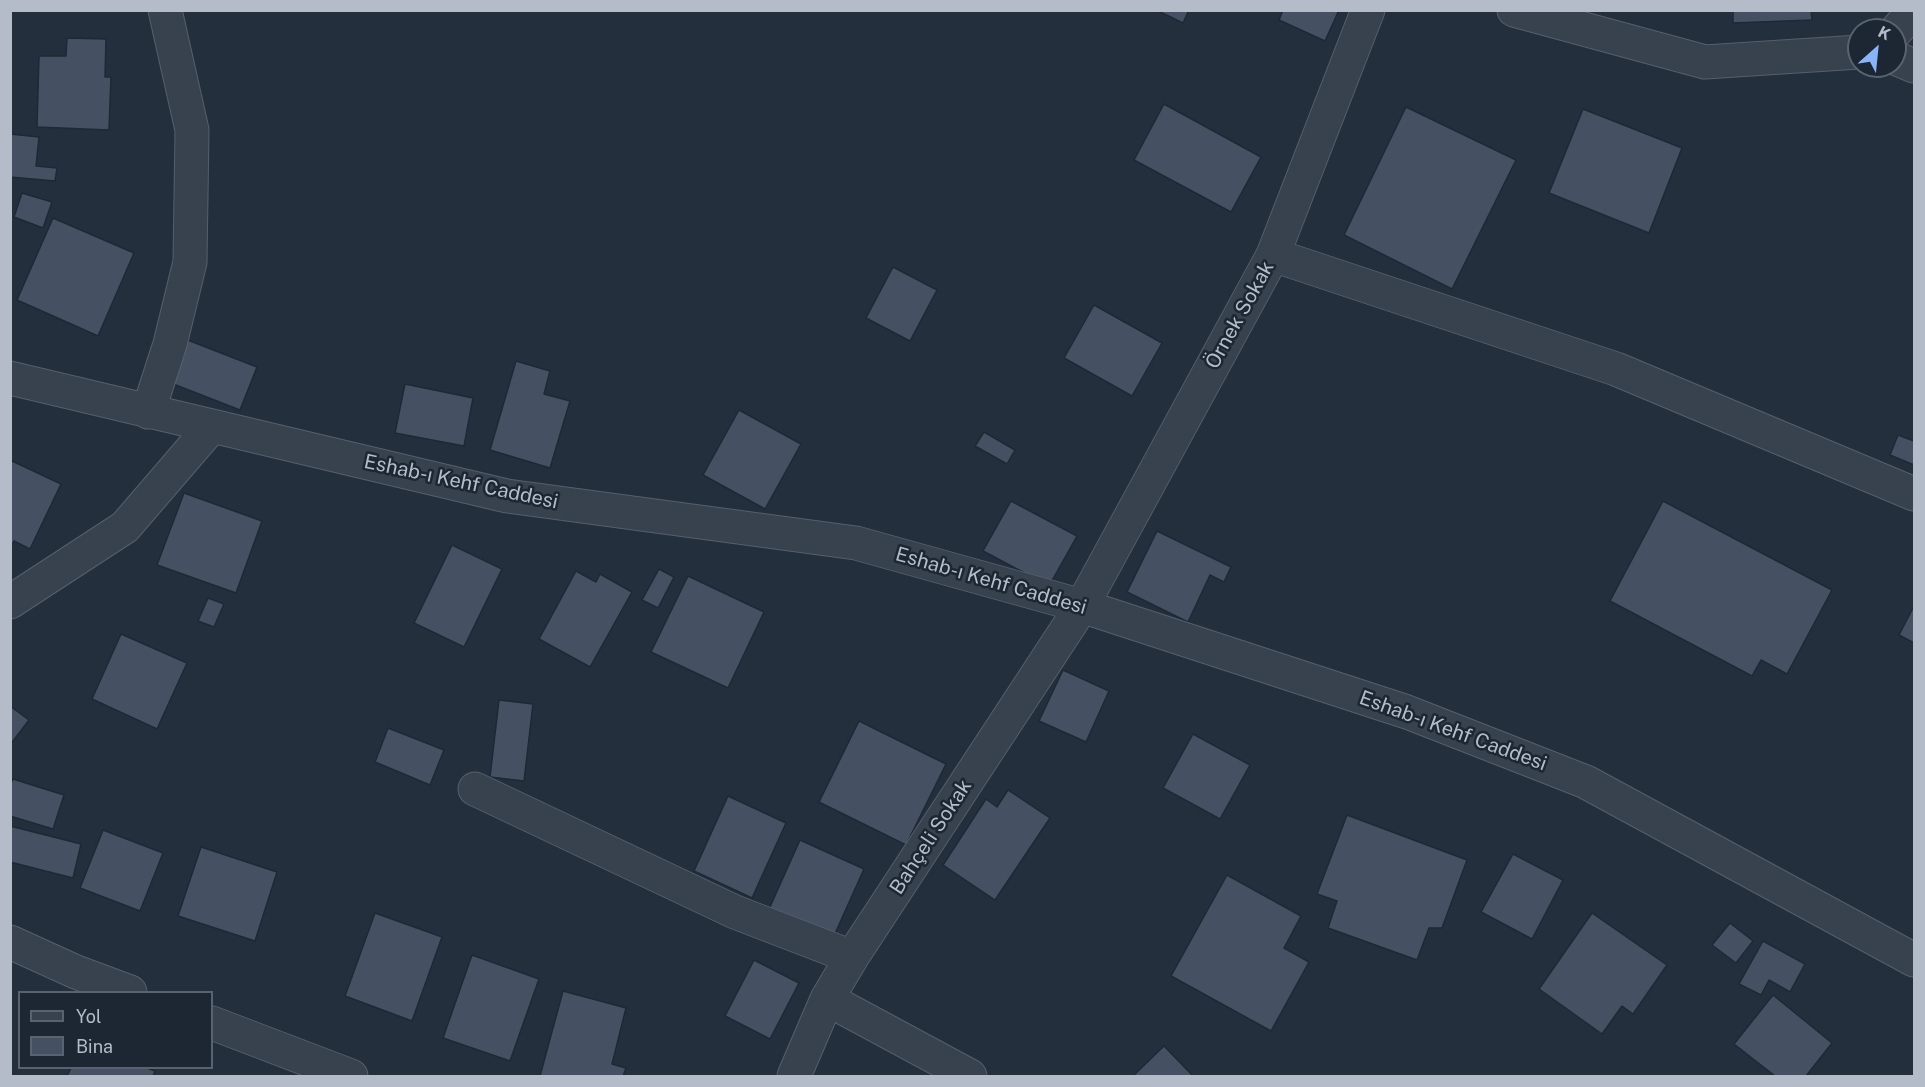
<!DOCTYPE html>
<html>
<head>
<meta charset="utf-8">
<style>
  body { margin:0 }
  #map { position:relative; width:1925px; height:1087px; overflow:hidden; background:#242f3e; font-family:"Public Sans",sans-serif }
  canvas { display:block }
  .frame { position:absolute; inset:0; border:12px solid #b4bcc9; pointer-events:none }
  .legend { position:absolute; left:18px; top:991px; width:195px; height:78px; box-sizing:border-box; background:#1d2633; border:2px solid #59626f; margin:0; padding:8px 10px; list-style:none; font-size:18px; color:#b4bcc9 }
  .legend li { display:flex; align-items:center; gap:12px; height:30px }
  .legend b { width:30px; border:2px solid #59626f }
  .north { position:absolute; left:1847px; top:18px; width:60px; height:60px; box-sizing:border-box; background:#1d2633; border:2px solid #59626f; border-radius:50%; rotate:27deg; font-size:16px; font-weight:700; line-height:24px; text-align:center; color:#b4bcc9 }
  .north::after { content:''; display:block; margin:auto; width:21px; height:27px; background:#8ab4f8; clip-path:polygon(50% 0,100% 100%,50% 72%,0 100%) }
</style>
</head>
<body>
<div id="map">
<canvas width="1925" height="1087"></canvas>
<div class="frame"></div>
<ul class="legend">
<li><b style="height:8px;background:#38414e"></b>Yol</li>
<li><b style="height:16px;background:#455162"></b>Bina</li>
</ul>
<div class="north">K</div>
</div>
<script>
const ctx = document.querySelector('canvas').getContext('2d');
ctx.lineJoin = 'round';
function fill(path, color) { ctx.fillStyle = color; ctx.fill(path, 'evenodd'); }
const poly = rows => new Path2D(rows.map(r => 'M' + r).join(''));
function stroke(path, color, width, dash) { ctx.strokeStyle = color; ctx.lineWidth = width; ctx.lineCap = dash ? 'butt' : 'round'; ctx.setLineDash(dash || []); ctx.stroke(path); }
function drawText(font, color, halo, rows, align = 'center') {
  ctx.font = font + ' "Public Sans",sans-serif'; ctx.lineWidth = 5; ctx.setLineDash([]); ctx.textBaseline = 'middle'; ctx.strokeStyle = halo; ctx.fillStyle = color; for (const [text, x, y, turn = 0] of rows) {
    ctx.save(); ctx.translate(x, y); ctx.rotate((+turn || 0) * Math.PI / 180); ctx.textAlign = isNaN(turn) ? turn : align; if (halo) ctx.strokeText(text, 0, 0); ctx.fillText(text, 0, 0); ctx.restore();
  }
}
const building = poly([
  [1156,10,1189,10,1183,23,1156,10],
  [1283,10,1339,10,1325,41,1279,20,1283,10],
  [1733,10,1811,10,1812,20,1733,23,1733,10],
  [67,38,106,39,105,77,111,77,109,130,37,127,39,56,66,56,67,38],
  [1164,104,1261,157,1231,212,1134,160,1164,104],
  [1406,107,1516,160,1452,289,1344,235,1406,107],
  [1583,109,1682,148,1649,233,1549,193,1583,109],
  [10,134,39,137,36,166,57,168,55,181,10,177,10,134],
  [22,193,52,202,43,228,14,217,22,193],
  [53,218,134,253,98,336,17,300,53,218],
  [893,267,937,290,910,341,866,318,893,267],
  [1094,305,1162,343,1132,396,1064,358,1094,305],
  [185,339,257,367,240,410,168,382,185,339],
  [516,361,550,371,544,394,570,401,550,468,490,450,516,361],
  [405,384,473,398,464,446,395,433,405,384],
  [739,410,801,444,765,509,703,475,739,410],
  [984,432,1015,450,1007,464,975,446,984,432],
  [1898,435,1914,441,1914,465,1890,455,1898,435],
  [10,460,61,484,30,549,14,541,10,548,10,460],
  [184,493,262,521,236,593,157,565,184,493],
  [1011,501,1077,536,1049,586,983,551,1011,501],
  [1663,501,1832,590,1787,674,1761,660,1752,676,1610,601,1663,501],
  [1157,531,1231,567,1224,582,1210,575,1188,622,1127,592,1157,531],
  [452,545,502,569,464,647,414,623,452,545],
  [659,569,674,577,658,608,642,600,659,569],
  [576,571,596,582,600,574,632,592,590,667,539,639,576,571],
  [688,576,764,612,728,688,651,652,688,576],
  [208,598,224,604,214,627,198,621,208,598],
  [1914,606,1914,643,1899,635,1914,606],
  [121,634,187,663,157,729,92,699,121,634],
  [1063,670,1109,691,1086,742,1039,721,1063,670],
  [499,700,533,704,524,781,490,777,499,700],
  [10,706,29,720,10,745,10,706],
  [859,721,946,764,906,845,819,802,859,721],
  [388,728,444,750,430,785,375,762,388,728],
  [1193,734,1250,765,1220,819,1163,788,1193,734],
  [13,779,64,795,53,829,10,816,10,785,13,779],
  [1008,790,1050,818,995,900,943,865,986,799,997,807,1008,790],
  [728,796,786,823,752,898,694,871,728,796],
  [1347,815,1467,860,1442,928,1429,928,1417,960,1328,928,1337,901,1317,894,1347,815],
  [10,826,81,844,73,878,10,862,10,826],
  [103,830,163,853,140,911,80,888,103,830],
  [800,840,864,869,829,947,765,918,800,840],
  [201,847,277,872,255,941,178,916,201,847],
  [1513,854,1563,880,1532,939,1481,912,1513,854],
  [1227,875,1301,916,1284,948,1309,962,1271,1031,1171,976,1227,875],
  [375,913,442,937,412,1021,345,996,375,913],
  [1592,913,1667,965,1633,1014,1622,1006,1602,1034,1539,989,1592,913],
  [1730,923,1753,941,1736,963,1712,945,1730,923],
  [1763,941,1805,964,1790,992,1769,980,1761,995,1739,984,1763,941],
  [472,955,539,979,510,1061,443,1038,472,955],
  [754,960,799,983,770,1039,725,1016,754,960],
  [563,991,626,1008,612,1064,626,1068,623,1076,540,1076,563,991],
  [1773,995,1832,1043,1806,1076,1775,1076,1734,1044,1773,995],
  [1164,1046,1193,1076,1133,1076,1164,1046],
  [71,1068,147,1068,155,1071,153,1076,67,1076,71,1068]
]);
fill(building, '#455162');
stroke(building, '#1f2835', 1.5);
const minor = poly([
  [1514,10,1705,62,1859,52],
  [1895,32,1914,11],
  [1895,58,1914,66],
  [1273,255,1616,369,1914,494],
  [10,378,507,496,856,543,1082,606,1407,712,1586,782,1914,960],
  [148,412,170,344,190,262,192,130,165,10],
  [10,602,125,527,211,427],
  [475,789,735,912,852,957],
  [10,942,76,972,130,992],
  [827,999,970,1076],
  [212,1023,351,1076],
  [794,1076,827,999,852,957,1082,606,1273,255,1368,10]
]);
stroke(minor, '#565f6c', 35);
stroke(minor, '#38414e', 33);
drawText('20px', '#b4bcc9', '#1d2633', [
  ["Örnek Sokak",1240,315,-61],
  ["Eshab-ı Kehf Caddesi",461,482,12],
  ["Eshab-ı Kehf Caddesi",991,581,16],
  ["Eshab-ı Kehf Caddesi",1453,731,20],
  ["Bahçeli Sokak",931,837,-57]
]);
</script>
</body>
</html>
